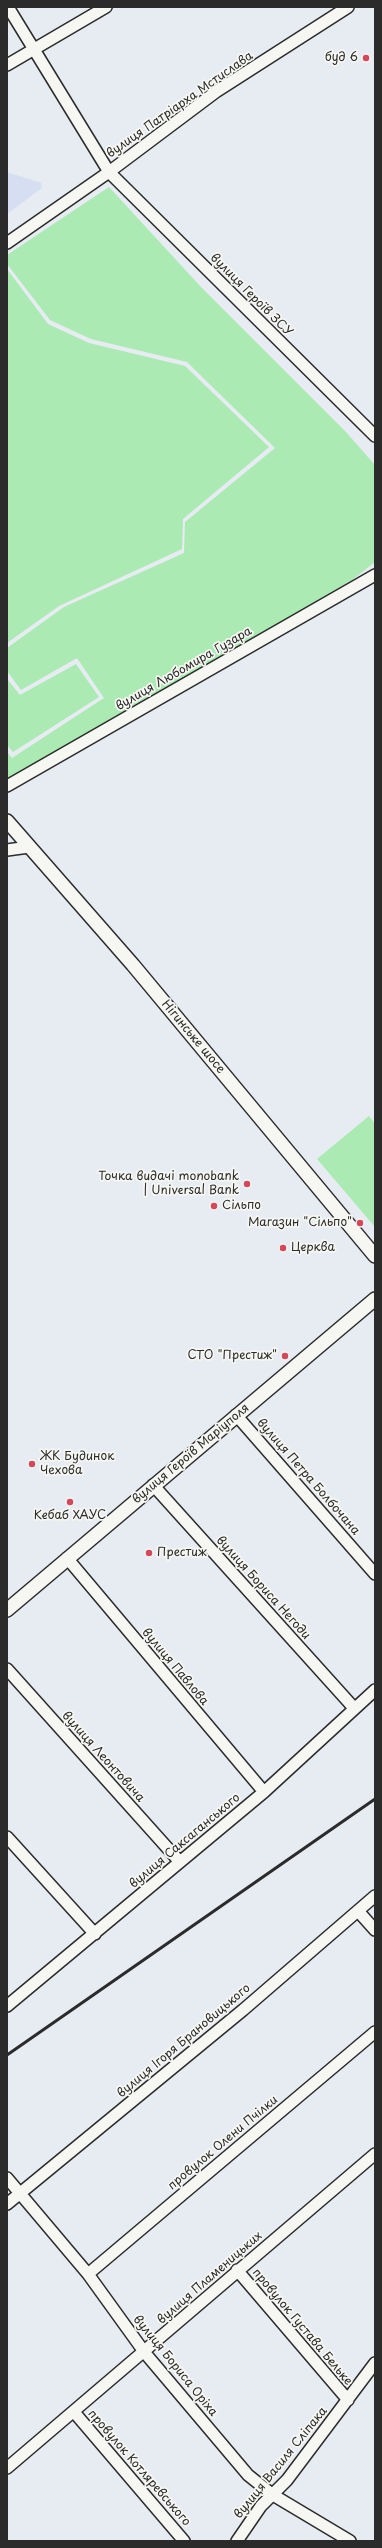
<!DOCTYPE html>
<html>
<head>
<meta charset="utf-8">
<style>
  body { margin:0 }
  #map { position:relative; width:382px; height:2548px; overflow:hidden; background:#e7ebf2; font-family:"Playpen Sans",sans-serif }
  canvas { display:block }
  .frame { position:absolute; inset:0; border:8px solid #2b2b2b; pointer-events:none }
</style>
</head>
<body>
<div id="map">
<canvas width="382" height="2548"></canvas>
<div class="frame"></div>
</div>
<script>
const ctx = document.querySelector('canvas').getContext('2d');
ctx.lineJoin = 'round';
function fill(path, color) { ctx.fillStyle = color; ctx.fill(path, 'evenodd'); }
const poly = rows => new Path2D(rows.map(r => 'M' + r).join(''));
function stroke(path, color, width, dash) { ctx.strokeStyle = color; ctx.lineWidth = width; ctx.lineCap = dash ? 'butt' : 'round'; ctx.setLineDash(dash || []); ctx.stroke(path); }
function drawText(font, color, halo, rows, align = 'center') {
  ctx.font = font + ' "Playpen Sans",sans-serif'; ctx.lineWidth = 3.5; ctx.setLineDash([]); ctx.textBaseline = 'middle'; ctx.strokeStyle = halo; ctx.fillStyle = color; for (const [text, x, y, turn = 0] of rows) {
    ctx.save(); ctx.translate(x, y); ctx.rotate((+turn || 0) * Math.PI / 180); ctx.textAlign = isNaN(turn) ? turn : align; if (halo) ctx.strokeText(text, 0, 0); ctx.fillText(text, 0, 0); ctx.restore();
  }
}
fill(poly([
  [7,172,41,183,42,188,7,214]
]), '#d6def1');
fill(poly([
  [109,187,201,287,345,431,375,465,375,562,352,580,7,782,7,752,12,758,104,698,77,658,21,690,7,671,7,648,64,607,184,553,185,522,275,448,187,362,91,339,50,320,7,264,7,255],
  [7,269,48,324,89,343,185,366,269,447,183,519,182,549,59,606,7,643],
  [76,664,99,697,13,752,7,745,7,679,20,695],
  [369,1116,375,1124,375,1227,317,1159]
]), '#abeab2');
const minor = poly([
  [8,7,109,172,375,436],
  [7,65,106,7],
  [7,243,109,172,217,91,348,7],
  [7,786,375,575],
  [7,850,29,847],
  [236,1415,375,1574],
  [153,1485,354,1708],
  [67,1558,264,1792],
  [7,1669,180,1862],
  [7,1837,95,1934],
  [358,1911,375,1930],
  [7,2006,264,1792,375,1690],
  [7,2178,88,2274,145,2353,248,2475,273,2495,350,2541],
  [7,2204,243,2010,375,1896],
  [237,2270,348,2400],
  [88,2274,375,2032],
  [74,2412,184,2541],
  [7,2468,375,2154],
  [237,2541,261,2506,287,2480,375,2363]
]);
const major = poly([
  [7,821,133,965,375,1256],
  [7,1610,375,1299]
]);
stroke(minor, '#2b2b2b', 14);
stroke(major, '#2b2b2b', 16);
stroke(minor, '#f6f6f2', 11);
stroke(major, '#f6f6f2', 13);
stroke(poly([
  [7,2055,375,1799]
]), '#2b2b2b', 3);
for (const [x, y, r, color] of [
  [366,58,4,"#d1495b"],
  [247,1184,4,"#d1495b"],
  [214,1206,4,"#d1495b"],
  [360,1223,4,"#d1495b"],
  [283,1248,4,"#d1495b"],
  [285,1356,4,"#d1495b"],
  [32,1464,4,"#d1495b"],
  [70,1502,4,"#d1495b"],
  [149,1553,4,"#d1495b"]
]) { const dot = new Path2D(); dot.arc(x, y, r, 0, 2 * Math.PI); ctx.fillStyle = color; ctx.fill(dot); stroke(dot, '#f6f6f2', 1.5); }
drawText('12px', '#2b2b2b', '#f6f6f2', [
  ["буд 6",358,58],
  ["Точка видачі monobank",239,1177],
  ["| Universal Bank",239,1191],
  ["Сільпо",222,1206,"left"],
  ["Магазин \"Сільпо\"",352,1223],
  ["Церква",291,1248,"left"],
  ["СТО \"Престиж\"",277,1356],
  ["ЖК Будинок",40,1457,"left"],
  ["Чехова",40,1471,"left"],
  ["Кебаб ХАУС",70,1516,"center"],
  ["Престиж",157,1553,"left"]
], 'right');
drawText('12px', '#2b2b2b', '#f6f6f2', [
  ["вулиця Патріарха Мстислава",180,105,-35],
  ["вулиця Героїв ЗСУ",251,295,45],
  ["вулиця Любомира Гузара",184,669,-30],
  ["Нігинське шосе",193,1037,50],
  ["вулиця Героїв Маріуполя",191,1454,-40],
  ["вулиця Петра Болбочана",308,1477,49],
  ["вулиця Бориса Негоди",263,1588,48],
  ["вулиця Павлова",175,1667,50],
  ["вулиця Леонтовича",103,1757,48],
  ["вулиця Саксаганського",185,1841,-40],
  ["вулиця Ігоря Брановицького",184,2041,-40],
  ["провулок Олени Пчілки",223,2143,-40],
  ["вулиця Пламеницьких",210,2278,-41],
  ["провулок Густава Бельке",302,2327,50],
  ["вулиця Бориса Оріха",175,2366,51],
  ["вулиця Василя Сліпака",281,2463,-51],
  ["провулок Котляревського",139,2468,49]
]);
</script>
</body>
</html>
